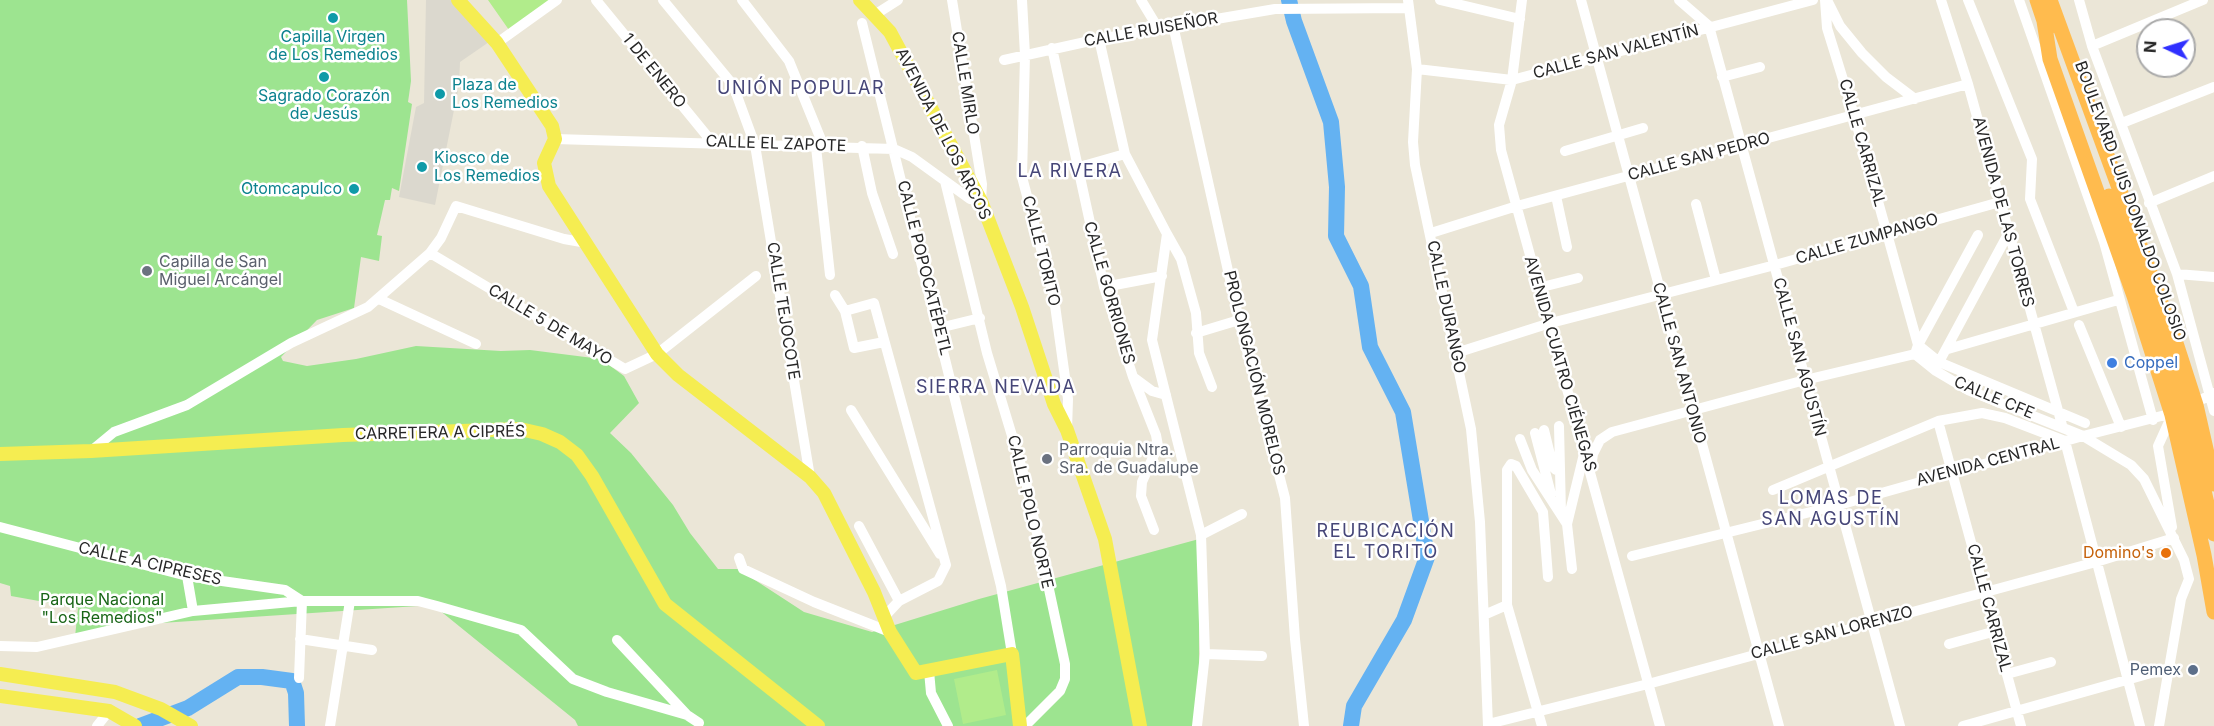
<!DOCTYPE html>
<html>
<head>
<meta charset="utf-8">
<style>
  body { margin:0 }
  #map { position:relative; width:2214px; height:726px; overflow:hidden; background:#ebe6d7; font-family:Inter,sans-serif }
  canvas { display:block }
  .north { position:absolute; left:2136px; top:18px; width:60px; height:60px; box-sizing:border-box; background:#fff; border:2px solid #a9a9a9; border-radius:50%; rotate:274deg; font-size:16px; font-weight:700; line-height:24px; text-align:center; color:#272727 }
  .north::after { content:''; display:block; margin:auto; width:21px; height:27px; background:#3030ff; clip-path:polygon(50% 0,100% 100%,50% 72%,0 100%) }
</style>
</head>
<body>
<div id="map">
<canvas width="2214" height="726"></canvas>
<div class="north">N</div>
</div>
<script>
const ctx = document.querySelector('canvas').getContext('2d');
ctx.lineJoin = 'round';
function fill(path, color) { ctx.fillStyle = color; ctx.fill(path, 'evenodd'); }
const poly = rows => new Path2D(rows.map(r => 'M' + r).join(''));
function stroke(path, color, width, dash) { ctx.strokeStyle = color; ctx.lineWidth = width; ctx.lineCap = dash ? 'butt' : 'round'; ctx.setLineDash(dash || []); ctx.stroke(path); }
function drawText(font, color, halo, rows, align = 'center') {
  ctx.font = font + ' Inter,sans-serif'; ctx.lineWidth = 5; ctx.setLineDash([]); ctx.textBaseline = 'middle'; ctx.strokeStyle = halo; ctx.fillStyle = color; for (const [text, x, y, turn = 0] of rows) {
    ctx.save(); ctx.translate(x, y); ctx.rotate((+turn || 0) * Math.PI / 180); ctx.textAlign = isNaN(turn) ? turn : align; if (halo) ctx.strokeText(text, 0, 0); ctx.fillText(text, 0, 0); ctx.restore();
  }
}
fill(poly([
  [0,0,407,0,411,81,408,102,412,104,399,191,392,188,390,200,385,200,377,235,382,236,379,261,361,257,354,308,317,320,281,357,283,361,307,366,356,359,416,346,501,351,530,350,601,359,624,376,639,403,610,433,631,453,673,505,690,533,718,569,738,569,804,612,872,632,979,599,1199,539,1199,726,578,726,575,720,433,605,161,623,75,637,78,608,11,596,10,586,0,583]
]), '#9de490');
fill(poly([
  [488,0,551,0,509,30],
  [997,670,1006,715,963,724,954,679]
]), '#b1ec8b');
fill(poly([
  [426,0,451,0,489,42,460,62,459,85,435,205,399,197,416,107,424,103]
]), '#dbd8ce');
stroke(poly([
  [1289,0,1294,21,1331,122,1337,187,1336,236,1361,286,1370,347,1403,412,1427,557,1404,620,1354,706,1351,726],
  [140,726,188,708,238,677,262,677,292,681,296,693,297,726]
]), '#64b2f2', 16);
stroke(poly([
  [596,0,712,142],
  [663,0,733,85,755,145,810,477],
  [742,0,789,61,824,147],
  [1022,0,1025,55,1022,177,1054,298,1068,399,1067,430],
  [1141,0,1158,28],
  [1408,0,1417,69,1413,142,1415,165,1471,429,1480,522,1488,726],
  [1440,0,1520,19],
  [1522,0,1512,80,1499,125,1501,150,1660,726],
  [1581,0,1779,726],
  [1679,0,1709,26,1900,726],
  [1825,0,1827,28,1854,115,1918,345,1915,354],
  [1941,0,1968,84,2062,425],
  [1968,0,2032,159,2030,199,2074,312],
  [2019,0,2104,242,2153,420],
  [2079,0,2092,46,2177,274,2214,411],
  [1828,2,1840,26,1862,53,1886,77,1915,99],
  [876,14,898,0],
  [862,23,1001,586,1012,654],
  [1173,25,1239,320,1285,498,1295,639,1304,726],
  [1099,39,1125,154,1167,234,1152,340,1201,535,1205,654,1197,726],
  [497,43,557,0],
  [2092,46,2203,0],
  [1052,48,1104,287,1133,377,1156,435,1158,446,1142,482,1141,496,1154,530],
  [1004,60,1099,39,1275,9,1407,8],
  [1417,69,1512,80,1813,0],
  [1722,77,1760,67],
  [2122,123,2214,87],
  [555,139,894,149,912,157,970,199,981,201,982,184,952,0],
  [862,146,872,193,893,254],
  [816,147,830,275],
  [1565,151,1643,128],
  [1076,168,1125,154],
  [945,181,987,353,1026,482,1065,664,1065,679,1060,691,1025,726],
  [1556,196,1567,247],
  [2149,203,2214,176],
  [1696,204,1716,280],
  [1431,233,1517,206,1968,84],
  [1167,234,1181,259,1196,313,1199,353,1212,387],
  [1978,235,1918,345,1939,362,2085,423],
  [430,253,625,369,657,354,756,276],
  [2177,274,2214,277],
  [1104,287,1162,276],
  [1538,288,1578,278],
  [835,295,845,311,854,348,884,342],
  [379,299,476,344],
  [845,311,874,303,946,565,938,581,899,601,884,617],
  [2079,325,2121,427],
  [939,328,980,318],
  [1196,333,1239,320],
  [1948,349,2118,300],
  [1456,353,1547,324,1775,265,2000,202],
  [1915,354,1936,371,1968,390,2083,436,2131,465,2144,479,2184,560,2189,579,2181,599,2159,726],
  [1939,362,2008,234],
  [1133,377,1152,391,1166,395],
  [2191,405,2214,393],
  [851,410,940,554],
  [2172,415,2158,446,2172,527],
  [1938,421,2021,726],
  [1559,426,1561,513],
  [1544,430,1553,467,1556,470],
  [1535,433,1551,494],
  [1520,439,1532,470,1567,524],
  [91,451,114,432,187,405,291,343,368,307,430,253,441,238,456,206,564,239,587,243],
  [1591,468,1593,454,1600,440,1612,432,1805,380,1915,354],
  [1773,490,1938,421,1982,413,2005,418,2065,441,2140,726],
  [859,526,899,601],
  [0,527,187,576,285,590,302,601,418,601,437,606,521,630,573,679,607,692,687,715,699,723],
  [1201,535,1242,514],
  [1632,556,1839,505,2083,436,2177,412],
  [739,558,743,569,814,602,890,632],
  [1572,569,1567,524,1584,454],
  [187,576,193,611],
  [1484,615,1507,605],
  [300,639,372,650],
  [617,640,687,715],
  [1949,644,1996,631],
  [0,646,37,647,193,611,302,601,299,678],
  [1205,654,1262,656],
  [929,671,931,693,948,726],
  [2007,674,2051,662],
  [1488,724,1648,684,2096,562,2174,538],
  [97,726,109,711],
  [330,726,350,601],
  [1542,726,1507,605,1507,470,1511,464,1516,466,1543,512,1548,577],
  [1963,726,2169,668]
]), '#fff', 10);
stroke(poly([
  [458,0,497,43,552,126,555,139,544,163,549,186,657,354,678,375,810,477,824,493,874,592,890,632,916,673,1012,654,1020,726],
  [860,0,890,32,981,201,1022,307,1054,404,1067,430,1105,539,1140,726],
  [0,454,91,451,343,435,520,429,542,434,560,442,577,455,592,476,665,604,818,726],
  [0,674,115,692,161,709,191,726],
  [0,696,109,711,135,726]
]), '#f5ed51', 14);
stroke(poly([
  [2037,0,2047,30],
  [2050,0,2177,346,2196,405,2214,484],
  [2044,21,2050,59,2134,296,2172,415,2204,555,2214,612],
  [2109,196,2164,342,2186,412,2214,534]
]), '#ffbb4e', 15);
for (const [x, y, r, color] of [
  [333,18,6,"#0f9aa8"],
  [324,77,6,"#0f9aa8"],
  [440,94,6,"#0f9aa8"],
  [422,167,6,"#0f9aa8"],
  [354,189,6,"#0f9aa8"],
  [147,271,6,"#6b7280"],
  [2112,363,6,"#3f7fe0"],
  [1047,459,6,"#6b7280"],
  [2166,553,6,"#e8710a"],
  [2193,670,6,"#5c6f8a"]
]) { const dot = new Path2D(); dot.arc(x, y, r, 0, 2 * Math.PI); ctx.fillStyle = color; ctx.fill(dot); stroke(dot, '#fff', 2); }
drawText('16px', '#272727', '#fff', [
  ["CALLE RUISEÑOR",1151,30,-10],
  ["CALLE SAN VALENTÍN",1616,52,-15],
  ["1 DE ENERO",654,71,51],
  ["CALLE MIRLO",965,83,81],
  ["AVENIDA DE LOS ARCOS",943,134,63],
  ["CALLE CARRIZAL",1862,143,74],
  ["CALLE EL ZAPOTE",776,144,2],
  ["CALLE SAN PEDRO",1699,157,-15],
  ["BOULEVARD LUIS DONALDO COLOSIO",2130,201,70],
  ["AVENIDA DE LAS TORRES",2003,212,75],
  ["CALLE ZUMPANGO",1867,239,-16],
  ["CALLE TORITO",1041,251,76],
  ["CALLE POPOCATÉPETL",924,268,76],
  ["CALLE GORRIONES",1109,293,74],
  ["CALLE DURANGO",1446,307,78],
  ["CALLE TEJOCOTE",783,311,81],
  ["CALLE 5 DE MAYO",550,325,31],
  ["CALLE SAN AGUSTÍN",1799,357,75],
  ["CALLE SAN ANTONIO",1679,363,75],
  ["AVENIDA CUATRO CIÉNEGAS",1560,364,74],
  ["PROLONGACIÓN MORELOS",1254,373,76],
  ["CALLE CFE",1994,398,23],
  ["CARRETERA A CIPRÉS",440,433,-1],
  ["AVENIDA CENTRAL",1988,462,-15],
  ["CALLE POLO NORTE",1030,512,77],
  ["CALLE A CIPRESES",150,564,13],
  ["CALLE CARRIZAL",1989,608,75],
  ["CALLE SAN LORENZO",1832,633,-15]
]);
drawText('16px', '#0d838f', '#fff', [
  ["Capilla Virgen",333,37],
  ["de Los Remedios",333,55],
  ["Plaza de",452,85,"left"],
  ["Los Remedios",452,103,"left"],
  ["Sagrado Corazón",324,96],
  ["de Jesús",324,114],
  ["Kiosco de",434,158,"left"],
  ["Los Remedios",434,176,"left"],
  ["Otomcapulco",342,189,"right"]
]);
drawText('16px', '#5b616d', '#fff', [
  ["Capilla de San",159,262],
  ["Miguel Arcángel",159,280],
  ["Parroquia Ntra.",1059,450],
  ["Sra. de Guadalupe",1059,468]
], 'left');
drawText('16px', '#366cbe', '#fff', [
  ["Coppel",2124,363]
], 'left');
drawText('16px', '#c56008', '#fff', [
  ["Domino's",2154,553]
], 'right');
drawText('16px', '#186516', '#fff', [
  ["Parque Nacional",102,600],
  ["\"Los Remedios\"",102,618]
]);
drawText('16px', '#4e5e75', '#fff', [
  ["Pemex",2181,670]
], 'right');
ctx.letterSpacing = '1.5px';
drawText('18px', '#464678', '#fff', [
  ["UNIÓN POPULAR",801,89],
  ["LA RIVERA",1070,172],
  ["SIERRA NEVADA",996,388],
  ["LOMAS DE",1831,499],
  ["SAN AGUSTÍN",1831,520],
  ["REUBICACIÓN",1386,532],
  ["EL TORITO",1386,553]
]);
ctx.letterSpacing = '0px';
</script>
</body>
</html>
